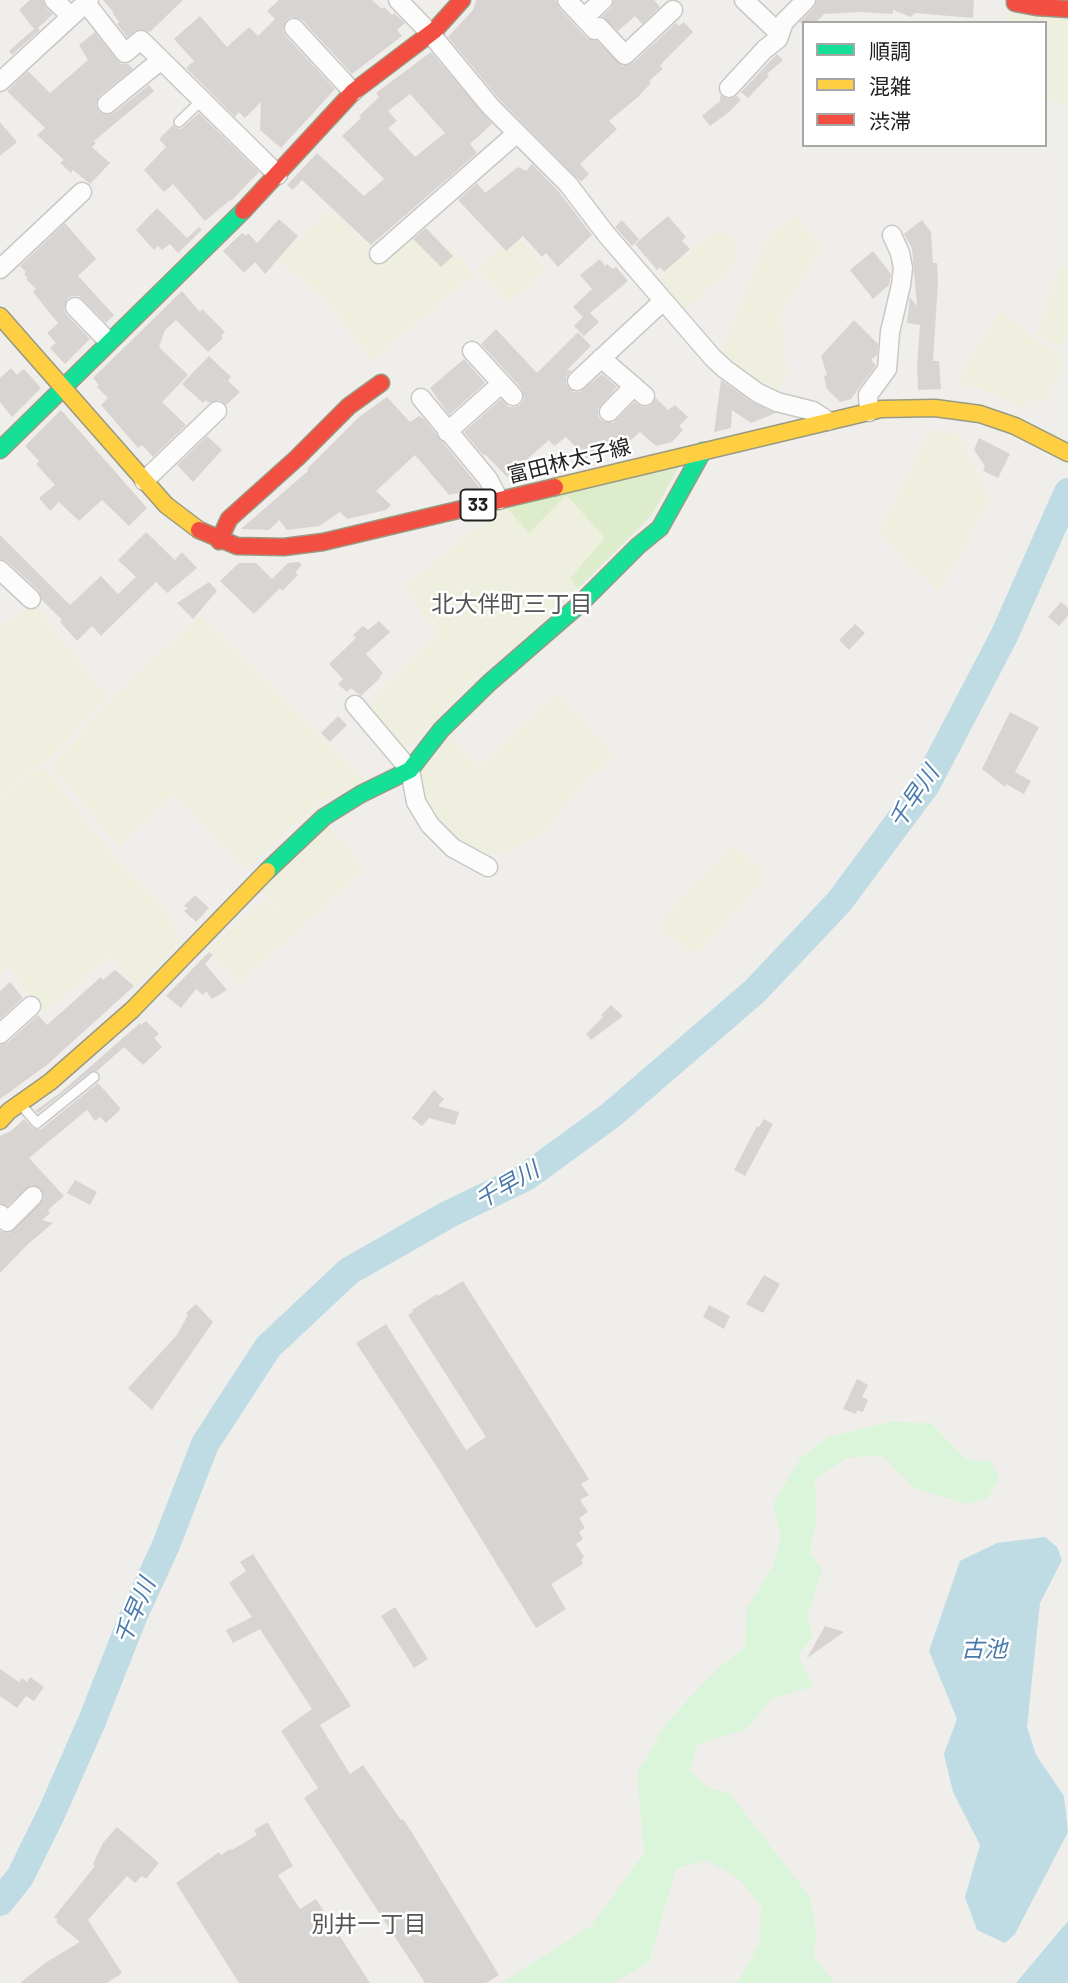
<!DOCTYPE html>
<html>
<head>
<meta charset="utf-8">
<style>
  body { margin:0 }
  #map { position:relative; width:1068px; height:1983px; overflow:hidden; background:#f0eeeb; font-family:Barlow,"Noto Sans JP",sans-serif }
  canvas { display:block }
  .legend { position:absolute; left:802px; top:21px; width:245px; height:126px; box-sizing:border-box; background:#fff; border:2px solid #a7a7a7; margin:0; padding:9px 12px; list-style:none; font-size:21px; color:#222 }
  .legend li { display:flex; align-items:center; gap:14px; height:35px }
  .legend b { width:35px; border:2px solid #a7a7a7 }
</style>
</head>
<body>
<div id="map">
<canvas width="1068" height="1983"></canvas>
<ul class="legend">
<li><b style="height:9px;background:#16e098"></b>順調</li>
<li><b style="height:9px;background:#ffcf43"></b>混雑</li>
<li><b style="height:9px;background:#f24e42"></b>渋滞</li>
</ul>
</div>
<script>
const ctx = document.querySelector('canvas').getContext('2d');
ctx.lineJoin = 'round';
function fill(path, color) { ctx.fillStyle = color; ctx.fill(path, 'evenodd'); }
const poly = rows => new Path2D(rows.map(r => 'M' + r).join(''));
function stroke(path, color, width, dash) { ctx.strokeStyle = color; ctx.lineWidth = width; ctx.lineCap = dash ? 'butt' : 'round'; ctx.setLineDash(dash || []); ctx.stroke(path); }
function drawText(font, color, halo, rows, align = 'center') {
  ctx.font = font + ' Barlow,"Noto Sans JP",sans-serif'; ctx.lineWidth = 5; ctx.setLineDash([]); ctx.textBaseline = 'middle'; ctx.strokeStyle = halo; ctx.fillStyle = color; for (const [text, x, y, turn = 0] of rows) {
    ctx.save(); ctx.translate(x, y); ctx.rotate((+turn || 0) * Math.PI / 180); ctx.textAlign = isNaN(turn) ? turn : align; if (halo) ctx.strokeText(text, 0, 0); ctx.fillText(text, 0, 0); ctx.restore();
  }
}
fill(poly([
  [1006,13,1068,20,1068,106,1045,99,1045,23,1005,23],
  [331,211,379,254,416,233,437,256,451,247,474,274,371,361,326,299,277,260],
  [795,214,822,246,781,313,787,374,774,396,720,354,766,241],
  [719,228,739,246,733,267,681,313,654,281],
  [516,234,547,269,509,303,476,270],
  [1059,266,1068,270,1068,341,1064,339,1060,348,1036,334],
  [999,311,1008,315,1034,338,1059,352,1063,368,1043,404,1030,397,1023,409,979,388,955,386],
  [929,430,958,434,990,498,939,593,915,566,912,568,880,532],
  [566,495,606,539,570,577,577,589,517,646,474,678,404,752,369,712,374,695,439,633,403,586,505,506],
  [33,603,108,697,49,761,34,769,0,796,0,628],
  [201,614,366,780,318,804,245,869,174,794,119,846,51,766,112,698],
  [557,693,615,757,587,779,542,835,509,852,477,854,454,840,428,814,419,786,422,768,447,732,479,766],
  [43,766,120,864,164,906,181,942,137,987,111,956,43,1013,8,967,0,974,0,798],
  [321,820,366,868,240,983,207,950,264,898,288,922,255,882],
  [734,846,762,870,764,880,696,954,665,934,661,920]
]), '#efefdf');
fill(poly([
  [681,463,651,516,577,589,570,578,605,538,566,495,529,533,505,506]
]), '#ddeccb');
fill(poly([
  [889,1422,931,1423,967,1460,990,1461,999,1478,988,1498,967,1504,914,1488,881,1455,847,1458,815,1479,816,1522,810,1552,822,1570,807,1617,813,1636,798,1655,813,1687,772,1698,747,1729,698,1744,689,1770,709,1788,729,1793,810,1897,816,1931,814,1956,834,1983,736,1983,760,1944,761,1905,737,1877,707,1861,676,1868,649,1962,613,1983,501,1983,591,1926,644,1853,637,1774,668,1721,713,1673,745,1647,747,1609,774,1564,781,1539,773,1504,800,1459,828,1437]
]), '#daf5da');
fill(poly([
  [1045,1537,1057,1547,1062,1560,1040,1603,1027,1727,1036,1755,1064,1796,1068,1832,1015,1934,1005,1943,977,1930,965,1897,980,1845,953,1792,944,1754,957,1719,929,1651,960,1561,997,1543],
  [1068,1921,1068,1983,1016,1983]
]), '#bfdbe3');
stroke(poly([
  [0,1902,20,1877,52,1812,92,1721,133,1617,166,1545,205,1444,268,1347,349,1271,449,1214,526,1177,611,1115,755,991,839,902,926,785,1004,636,1068,492]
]), '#bfdbe3', 28);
fill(poly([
  [30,0,43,0,46,8,53,14,38,28,40,30,12,55,9,51,34,29,19,10],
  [103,0,183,0,150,32,139,29,127,37,117,24,119,22,113,14,114,13],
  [279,0,372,0,382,9,384,7,392,15,394,13,405,23,397,30,402,36,352,74,302,20,292,17,286,20,283,30,286,36,335,89,281,148,260,130,261,102,245,118,239,112,235,117,186,68,194,61,174,39,200,16,227,47,249,27,258,36,275,19,267,11],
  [476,0,556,0,559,8,587,38,597,41,622,66,633,63,676,23,679,26,684,22,693,32,664,61,660,66,663,69,649,81,651,83,638,97,609,121,617,129,580,164,589,174,581,182,499,99,448,37,473,10],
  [614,0,654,0,660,7,642,24,635,16,618,31,602,16,611,8],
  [817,0,974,0,973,18,915,13,911,17,893,10,893,14,860,12,824,14,815,23,799,23,814,8],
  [95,32,117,60,121,64,128,64,133,69,99,96,96,105,99,112,108,115,114,113,149,85,154,91,94,141,96,143,92,147,110,163,90,184,73,170,71,173,60,163,64,160,37,135,45,128,7,91,28,71,50,93,88,60,79,45],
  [431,52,492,124,470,144,477,153,371,245,302,180,293,190,287,185,317,153,364,196,384,179,342,136,361,118,359,116,379,97,376,93],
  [410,94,445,133,415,157,388,128,397,121,388,111],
  [777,54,783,60,767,74,769,76,748,98,741,92],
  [720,95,727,99,737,96,741,100,729,112,710,126,702,116,720,101],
  [199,113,259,172,231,201,230,200,205,221,173,184,164,192,144,170,166,147,159,139,173,125,176,128,181,129],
  [0,122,17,142,0,156],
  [532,164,559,192,592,235,558,267,546,253,542,257,523,236,506,251,458,200,477,183,485,193,518,167,526,171],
  [157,208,187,238,199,227,202,230,178,253,170,244,162,250,158,246,154,250,136,230],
  [668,216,686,237,682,241,690,249,664,272,660,267,657,270,635,244],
  [279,219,298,236,265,274,255,262,244,273,223,251,242,233,246,236,248,233,257,243],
  [622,220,639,239,632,246,615,227],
  [922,220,931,232,933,263,937,263,938,282,933,361,939,361,941,389,918,390,917,366,920,325,907,323,910,297,917,306,912,248,904,234],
  [65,223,96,259,78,276,114,315,106,323,79,296,72,296,67,299,64,309,66,314,90,339,65,364,50,348,56,343,47,333,58,323,33,292,36,289,26,279,28,278,24,274,26,272,20,266],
  [426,228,453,256,441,267,413,239],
  [873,251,891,274,889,285,873,299,850,270],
  [600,259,605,266,607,264,613,269,616,267,628,281,590,313,599,322,584,336,574,326,583,317,573,307,592,289,580,275],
  [182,291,200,312,202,309,225,332,221,336,223,338,208,352,176,320,165,330,159,347,188,375,162,402,186,425,153,457,142,445,138,448,101,405,108,398,97,387,99,385,93,378],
  [854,320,878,344,877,355,871,360,876,365,851,399,840,402,827,389,824,376,827,375,821,356],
  [496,329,537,373,578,332,591,346,567,370,572,370,566,377,566,384,573,392,580,392,602,374,617,387,598,409,598,416,602,421,613,423,634,402,642,407,648,407,656,398,668,410,675,405,688,417,679,426,683,430,672,442,656,446,640,432,623,447,615,439,597,455,594,452,587,459,566,437,554,446,549,440,507,477,487,456,482,454,464,432,501,399,509,407,515,407,520,405,524,399,521,388,481,344],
  [209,356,231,377,228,381,240,392,226,405,220,400,209,403,206,400,203,403,182,384],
  [464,359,485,383,449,415,430,388],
  [11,368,17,375,24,369,41,388,12,417,0,402,0,378],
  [721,380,752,402,776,413,751,423,732,410,731,428,714,432],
  [387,397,410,422,419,416,424,419,480,488,449,495,415,455,376,491,391,505,386,510,347,519,340,512,319,526,287,530,279,520,269,530,241,529,308,471,307,469,359,417],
  [61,410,147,508,129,526,102,500,79,521,59,502,50,511,39,498,55,485,36,464,39,461,25,446],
  [207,436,222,450,193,482,177,465],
  [979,438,1010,454,998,478,983,471,985,466,974,450],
  [146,532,175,560,182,552,197,568,167,593,156,582,101,636,92,626,77,641,60,622,62,620,42,600,39,591,8,562,0,559,0,535,70,605,101,576,118,594,136,577,118,560],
  [299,562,302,565,295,572,298,575,282,591,280,588,254,614,220,581,239,563,256,563,272,579,288,563],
  [209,582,217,591,193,619,177,603],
  [1061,602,1068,608,1068,616,1059,626,1048,617],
  [379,621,390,632,366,654,383,673,379,677,380,678,361,696,351,688,347,692,338,684,343,679,329,664,356,638,353,635,363,626,368,630],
  [855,624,865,633,849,650,839,640],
  [1010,712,1039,727,1015,772,1031,781,1024,794,1006,784,1005,787,982,769],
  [338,716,347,725,330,742,321,733],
  [195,895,209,908,196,922,184,911,188,908,184,906],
  [209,952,213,955,205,964,227,990,212,999,206,991,203,995,196,989,181,1008,166,996],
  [115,970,134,986,48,1064,0,1099,0,1045,8,1042,38,1015,47,1025,101,977,103,980],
  [10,982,23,998,0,1019,0,991],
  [611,1005,623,1016,591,1040,586,1034,603,1017,601,1015],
  [146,1021,159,1034,154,1038,162,1047,143,1065,124,1047,97,1071,90,1072,38,1113,35,1111,60,1093,140,1023,141,1025],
  [98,1083,121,1109,106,1123,100,1117,95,1121,87,1110,29,1158,64,1196,48,1210,50,1213,42,1220,53,1223,27,1245,0,1273,0,1231,9,1233,14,1230,44,1198,40,1188,31,1185,7,1206,0,1203,0,1136,11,1131,24,1119,34,1129,41,1129],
  [434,1090,444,1099,438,1106,459,1112,455,1125,429,1118,422,1126,412,1118],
  [764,1119,773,1124,745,1176,734,1170,757,1126,759,1127],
  [75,1180,97,1192,90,1205,67,1193],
  [764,1275,780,1284,763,1313,746,1304],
  [463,1281,589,1479,581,1484,589,1495,580,1500,588,1512,579,1518,585,1528,579,1532,583,1539,576,1544,584,1557,581,1560,583,1564,551,1584,566,1609,536,1628,439,1470,356,1343,386,1324,466,1450,486,1437,408,1315,413,1312,412,1310,437,1294,438,1296],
  [196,1304,213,1322,152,1410,128,1388,177,1335,188,1315,186,1313],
  [709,1305,730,1316,724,1329,703,1317],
  [857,1379,868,1385,862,1397,868,1400,863,1412,857,1410,856,1414,843,1409],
  [253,1554,351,1706,320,1725,350,1774,363,1765,401,1820,403,1819,411,1831,499,1975,486,1983,425,1983,304,1798,318,1788,281,1731,312,1709,260,1629,233,1643,226,1630,252,1617,229,1583,246,1571,240,1562],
  [395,1607,428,1659,414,1668,381,1616],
  [825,1626,844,1632,807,1658],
  [0,1669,19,1682,22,1678,27,1682,30,1677,44,1687,34,1701,26,1696,17,1708,0,1696],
  [266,1823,268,1823,293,1866,278,1875,300,1909,316,1899,370,1983,239,1983,176,1883,219,1852,221,1855,230,1849,232,1850,257,1835,254,1830],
  [117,1827,159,1863,146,1879,142,1876,135,1883,127,1876,88,1920,122,1973,107,1983,20,1983,45,1963,80,1942,56,1922,58,1920,54,1917,95,1866,93,1864,103,1843]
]), '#d7d4d2');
const lane = poly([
  [179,122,202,100],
  [22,1106,37,1123,94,1077]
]);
const street = poly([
  [54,0,71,16],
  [398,0,430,33,491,107,568,184,606,234,713,358,725,369,758,393,777,402,813,411,828,421],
  [567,0,595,30,599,27,625,55,673,10],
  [744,0,780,34],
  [86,3,125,53,141,40,278,175],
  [584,18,603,0],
  [294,28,353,92],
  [0,82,89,0],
  [729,88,765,49,778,39,784,22,806,0],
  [107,104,161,60],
  [379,254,517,133],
  [0,269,82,192],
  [75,307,108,341],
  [472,351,513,396],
  [601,358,645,396],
  [577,381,663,301],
  [421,398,488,479,499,500],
  [609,412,634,386],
  [869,412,868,395,887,369,890,332,901,285,903,268,900,253,892,235],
  [447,432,501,384],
  [144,481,217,411],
  [0,570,31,599],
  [355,705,410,770,416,802,430,825,453,848,488,867],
  [0,1034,31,1006],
  [0,1214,7,1222,33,1196]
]);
const fast = poly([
  [0,450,243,211],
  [267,871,324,817,361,794,410,770,441,730,489,683,580,604,638,546,660,528,703,451]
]);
const slow = poly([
  [0,316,166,505,199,530],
  [555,487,881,409,935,408,980,414,1015,426,1068,453],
  [0,1121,9,1111,50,1082,132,1010,267,871]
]);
const jam = poly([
  [1015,0,1015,3,1036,7,1068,9],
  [243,211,353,92,435,30,462,0],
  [199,530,237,546,284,547,323,542,555,487],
  [219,541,229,519,297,458,349,406,381,383]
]);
stroke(lane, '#c9c8c7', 12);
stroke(street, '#c9c8c7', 21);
stroke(fast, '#999a82', 19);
stroke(slow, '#999a82', 19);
stroke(jam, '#999a82', 19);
stroke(lane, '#fdfcfc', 9);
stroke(street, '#fdfcfc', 18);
stroke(fast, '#16e098', 16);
stroke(slow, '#ffcf43', 16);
stroke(jam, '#f24e42', 16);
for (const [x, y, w] of [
  [478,505,35]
]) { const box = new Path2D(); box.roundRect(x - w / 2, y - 15.5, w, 31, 5); ctx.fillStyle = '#fff'; ctx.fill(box); stroke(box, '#222', 2); }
drawText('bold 19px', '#222', null, [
  ["33",478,505]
]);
drawText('21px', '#222', '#fff', [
  ["富田林太子線",569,461,-14]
]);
drawText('23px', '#555', '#fff', [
  ["北大伴町三丁目",512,604],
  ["別井一丁目",369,1924]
]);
drawText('italic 23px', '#4a7aab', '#fff', [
  ["千早川",914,797,-56],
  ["千早川",507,1185,-30],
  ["千早川",135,1611,-67],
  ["古池",984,1649]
]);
</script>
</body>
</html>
